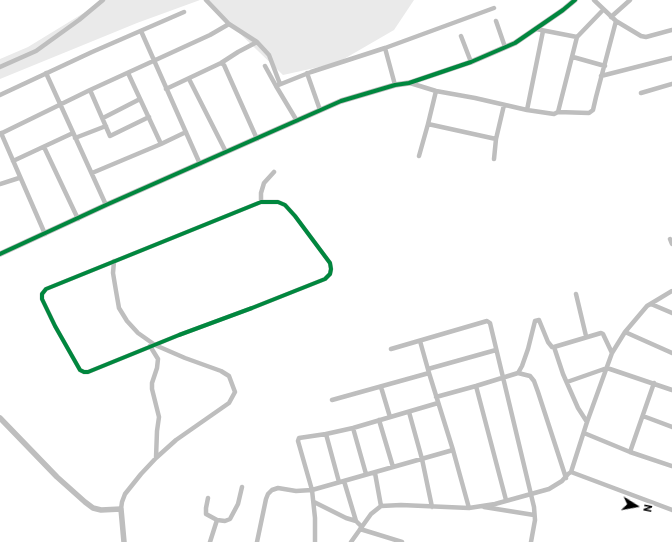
<!DOCTYPE html>
<html>
<head>
<meta charset="utf-8">
<style>
  body { margin:0 }
  #map { position:relative; width:672px; height:542px; overflow:hidden; background:#fff; font-family:Barlow,sans-serif }
  canvas { display:block }
  .north { position:absolute; left:616px; top:486px; width:40px; height:40px; -webkit-text-stroke:3px #fff; paint-order:stroke; rotate:101deg; font-size:11px; font-weight:700; line-height:16px; text-align:center; color:#000 }
  .north::after { content:''; display:block; margin:auto; width:14px; height:18px; background:#000; clip-path:polygon(50% 0,100% 100%,50% 72%,0 100%) }
</style>
</head>
<body>
<div id="map">
<canvas width="672" height="542"></canvas>
<div class="north">N</div>
</div>
<script>
const ctx = document.querySelector('canvas').getContext('2d');
ctx.lineJoin = 'round';
function fill(path, color) { ctx.fillStyle = color; ctx.fill(path, 'evenodd'); }
const poly = rows => new Path2D(rows.map(r => 'M' + r).join(''));
function stroke(path, color, width, dash) { ctx.strokeStyle = color; ctx.lineWidth = width; ctx.lineCap = dash ? 'butt' : 'round'; ctx.setLineDash(dash || []); ctx.stroke(path); }
fill(poly([
  [105,0,200,0,137,23,0,79,0,59,28,47],
  [205,0,414,0,394,30,337,63,283,75]
]), '#eaeaea');
stroke(poly([
  [206,0,229,24,257,42,269,55,280,84],
  [594,0,616,21,641,36,646,37,672,30],
  [611,17,630,0],
  [496,21,505,47],
  [536,29,577,37],
  [141,31,200,164],
  [461,36,471,62],
  [385,48,395,85],
  [573,57,605,66],
  [221,63,224,65,257,139],
  [265,66,276,86,297,121],
  [0,67,36,51,79,20,103,0],
  [46,73,106,205],
  [128,73,161,144],
  [307,73,320,110],
  [601,76,672,58],
  [189,79,226,152],
  [410,83,436,91,475,98,527,110,554,114,558,112,589,113,593,110,596,97,616,21],
  [276,86,311,72,385,48,494,8],
  [166,89,221,63,238,52,257,42],
  [90,90,110,136,149,117],
  [641,93,672,84],
  [0,95,92,52,184,12],
  [527,110,543,31],
  [558,112,577,37,603,10],
  [103,118,140,99],
  [428,124,496,139],
  [1,133,45,234],
  [0,134,90,90,210,35,229,24],
  [75,138,106,126],
  [44,147,78,219],
  [419,156,428,124,436,91],
  [494,159,496,139,504,105],
  [13,161,73,133],
  [92,173,161,144,186,132],
  [0,184,19,178],
  [261,202,278,202,285,205,295,216,330,263,331,269,330,274,325,279,252,308,179,335,88,372,84,372,80,370,55,326,42,299,42,294,46,289,261,202],
  [261,202,261,193,264,183,274,172],
  [670,239,672,244],
  [114,261,113,273,116,291,119,308,127,321,138,333,155,345,185,358,221,371,229,376,235,392,229,403,176,440,156,458,141,474,125,494,122,502,121,509],
  [576,294,586,336],
  [651,304,672,313],
  [625,332,672,353],
  [420,341,429,373,453,450,469,508],
  [150,346,158,359,157,368,152,383,152,389,159,417,157,431,156,458],
  [554,347,601,333,603,334,612,353],
  [391,349,487,321,490,323,534,507,535,520,531,542],
  [428,369,496,350],
  [518,373,522,366,528,349,535,321,539,320,548,342,552,347,554,347,563,374,578,408,587,422],
  [567,382,607,368,672,390],
  [476,386,506,500],
  [381,387,390,417],
  [436,397,476,386,518,373,530,376,534,381,538,392,566,478],
  [332,400,429,373],
  [409,412,422,459,432,507],
  [643,416,672,427],
  [379,420,393,467],
  [353,428,366,474],
  [584,433,630,452,672,466],
  [326,434,339,482],
  [630,452,654,383],
  [571,472,672,510],
  [375,473,381,506],
  [344,481,356,521],
  [208,498,206,508,206,514,217,520,225,521,230,519,238,504,242,487],
  [314,502,346,518,356,521,362,527],
  [484,507,534,515],
  [360,529,402,542],
  [210,542,217,520],
  [257,542,266,499,268,494,272,490,278,488,296,491,312,490,453,450],
  [315,542,315,518,312,490,298,441,299,438,326,434,353,428,438,403],
  [351,542,371,514,381,506,401,505,469,508,495,504,549,489,562,481,568,474,571,472,587,422,612,353,625,332,647,306,672,291]
]), '#bebebe', 4.5);
stroke(poly([
  [0,254,106,205,341,101,395,85,409,83,471,62,515,43,563,10,575,0],
  [0,418,57,477,85,502,93,508,101,510,121,509,124,542]
]), '#bebebe', 5.5);
stroke(poly([
  [261,202,278,202,285,205,295,216,330,263,331,269,330,274,325,279,252,308,179,335,88,372,84,372,80,370,55,326,42,299,42,294,46,289,261,202],
  [0,254,106,205,341,101,395,85,409,83,471,62,515,43,563,10,575,0]
]), '#00873e', 4);
</script>
</body>
</html>
